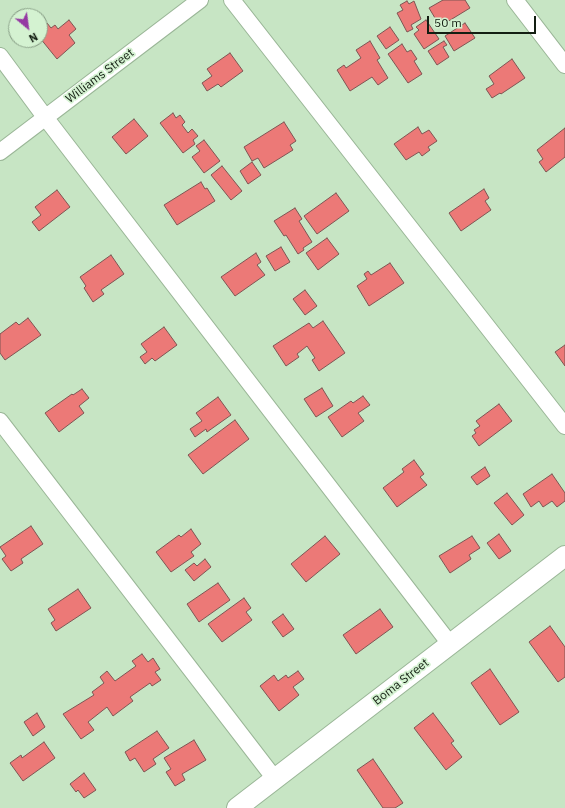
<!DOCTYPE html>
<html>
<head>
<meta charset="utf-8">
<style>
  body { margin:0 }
  #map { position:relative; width:565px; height:808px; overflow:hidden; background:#c7e5c4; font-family:"IBM Plex Sans",sans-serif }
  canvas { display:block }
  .north { position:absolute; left:8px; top:8px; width:40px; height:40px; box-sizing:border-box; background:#d4f2d1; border:1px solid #879d85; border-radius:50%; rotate:151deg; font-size:11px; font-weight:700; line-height:16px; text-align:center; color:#131e12 }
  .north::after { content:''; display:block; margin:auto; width:14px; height:18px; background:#9539a3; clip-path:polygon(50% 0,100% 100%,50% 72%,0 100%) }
  .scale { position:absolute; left:427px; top:16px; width:109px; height:18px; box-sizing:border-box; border:2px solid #131e12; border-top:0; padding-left:5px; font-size:12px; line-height:14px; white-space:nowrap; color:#131e12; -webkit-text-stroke:3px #d4f2d1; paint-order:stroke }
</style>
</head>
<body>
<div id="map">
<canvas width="565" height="808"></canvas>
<div class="north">N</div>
<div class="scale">50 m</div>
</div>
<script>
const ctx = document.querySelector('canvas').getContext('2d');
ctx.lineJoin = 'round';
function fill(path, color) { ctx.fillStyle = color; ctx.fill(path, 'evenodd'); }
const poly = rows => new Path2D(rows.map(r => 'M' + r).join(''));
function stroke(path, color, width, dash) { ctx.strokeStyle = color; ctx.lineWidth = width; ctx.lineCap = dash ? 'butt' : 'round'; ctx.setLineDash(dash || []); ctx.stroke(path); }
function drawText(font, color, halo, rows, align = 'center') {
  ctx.font = font + ' "IBM Plex Sans",sans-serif'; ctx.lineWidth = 3.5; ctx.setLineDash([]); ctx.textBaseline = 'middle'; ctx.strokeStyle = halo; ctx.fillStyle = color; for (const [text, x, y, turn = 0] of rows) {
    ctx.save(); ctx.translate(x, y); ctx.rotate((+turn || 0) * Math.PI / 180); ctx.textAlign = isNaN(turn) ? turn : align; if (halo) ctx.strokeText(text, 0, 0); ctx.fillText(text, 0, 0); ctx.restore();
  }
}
const building = poly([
  [443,0,465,0,470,8,447,22,445,19,438,23,429,8,443,0],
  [407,1,409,4,414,1,421,19,411,25,413,29,407,32,397,13,403,10,400,5,407,1],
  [69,20,76,29,69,35,75,43,57,59,40,38,40,29,47,23,51,28,55,25,58,29,69,20],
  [426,20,439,39,424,49,414,34,419,30,416,27,426,20],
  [465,23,475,38,454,51,445,36,465,23],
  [390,27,399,40,386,49,377,36,390,27],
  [370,41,380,58,377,60,388,78,378,85,372,77,350,91,337,70,344,65,346,68,361,58,356,50,370,41],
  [444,41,447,45,443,47,449,57,437,65,428,51,444,41],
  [402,44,407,52,411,50,417,59,414,61,422,74,408,83,388,54,402,44],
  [230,53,243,71,221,87,218,84,207,91,202,83,212,76,207,69,230,53],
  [512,59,525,78,501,94,500,93,492,98,486,89,494,84,489,76,512,59],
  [173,113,176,118,180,115,185,122,182,125,188,133,192,129,198,136,193,140,195,144,183,153,160,123,173,113],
  [134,119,148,136,126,154,112,137,134,119],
  [284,122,296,141,290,145,293,150,264,168,258,158,252,161,244,147,284,122],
  [418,127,422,134,429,130,437,141,428,147,430,150,422,156,419,152,406,160,394,144,418,127],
  [565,128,565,157,546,172,539,162,543,159,537,150,565,128],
  [204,140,220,161,204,173,192,157,200,151,196,146,204,140],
  [252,162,261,175,248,184,240,171,252,162],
  [222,166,242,191,231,200,211,175,222,166],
  [201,182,205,189,207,188,215,201,177,225,164,205,201,182],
  [484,189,489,198,485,201,491,210,461,231,449,213,484,189],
  [57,190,70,207,39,231,32,222,41,215,35,207,57,190],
  [336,193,349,211,317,234,304,216,336,193],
  [295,208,302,219,299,221,312,242,303,248,304,250,298,254,286,235,284,236,274,221,295,208],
  [327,238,339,254,318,270,306,253,327,238],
  [281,247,290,262,275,271,266,256,281,247],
  [256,253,261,262,257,265,265,275,235,296,221,277,256,253],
  [111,255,124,274,101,290,104,294,93,302,84,288,86,286,80,277,111,255],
  [390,263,404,283,369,306,357,286,367,279,364,274,368,271,371,275,390,263],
  [305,290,317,306,305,315,293,299,305,290],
  [28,318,41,335,5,360,0,353,0,334,16,322,19,325,28,318],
  [323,321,345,353,319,371,312,360,315,358,307,346,297,354,299,357,286,366,273,346,309,323,313,328,323,321],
  [164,327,177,345,155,361,152,358,145,364,140,357,147,352,141,344,164,327],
  [565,345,565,366,555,352,565,345],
  [322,388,333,406,316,417,304,399,322,388],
  [82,389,89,398,79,406,84,413,59,432,45,413,72,394,73,395,82,389],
  [363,396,370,405,358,413,364,421,342,437,328,417,351,401,353,403,363,396],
  [218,397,231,415,207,432,206,429,195,437,190,429,202,421,196,413,218,397],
  [499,404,512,421,479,446,472,436,476,433,474,430,480,426,476,421,499,404],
  [235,420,249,439,203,474,188,455,235,420],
  [414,460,424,474,420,477,427,485,397,507,383,488,404,472,402,469,414,460],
  [485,467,490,476,477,485,471,477,485,467],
  [552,474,565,493,565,501,557,507,552,501,543,507,539,501,531,507,523,494,552,474],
  [507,493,524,515,512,525,494,503,507,493],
  [31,526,43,544,21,559,23,563,11,571,2,559,6,556,0,547,31,526],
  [191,529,201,544,191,552,194,556,171,572,156,552,179,535,181,537,191,529],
  [499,534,511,551,499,559,487,543,499,534],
  [325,536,340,554,306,582,291,564,325,536],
  [472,536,480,548,469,555,471,559,450,573,439,556,472,536],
  [205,559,211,567,194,581,185,570,194,563,197,566,205,559],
  [218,583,230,600,199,622,187,604,218,583],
  [78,589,91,608,56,631,51,623,55,620,48,609,78,589],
  [244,598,251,608,246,612,252,620,222,642,208,624,244,598],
  [380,609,393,627,356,654,343,635,380,609],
  [283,614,294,629,283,637,272,622,283,614],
  [550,626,565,647,565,677,558,682,529,642,550,626],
  [142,654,148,662,153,658,160,669,155,672,161,680,152,686,150,683,130,697,133,701,113,716,107,707,88,722,94,730,81,739,63,714,94,695,92,692,104,683,100,677,107,671,115,681,136,666,132,661,142,654],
  [490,669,519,712,500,725,471,683,490,669],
  [298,671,304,679,293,687,299,695,279,711,260,686,274,675,278,681,286,675,288,678,298,671],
  [37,713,45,727,33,736,24,722,37,713],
  [433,713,454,741,451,743,462,757,446,770,414,728,433,713],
  [157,731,169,748,153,759,156,764,144,772,135,758,130,761,125,752,157,731],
  [194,740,206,760,182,774,185,780,175,786,166,772,171,769,164,758,194,740],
  [44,742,55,758,23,781,10,763,21,755,22,758,44,742],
  [373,759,403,803,395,808,383,808,357,770,373,759],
  [84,773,96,790,84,798,78,790,76,792,70,784,84,773]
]);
fill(building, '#ec7977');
stroke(building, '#7e5553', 1);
const minor = poly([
  [232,0,565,426],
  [515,0,565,65],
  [0,56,45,117,450,644],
  [0,152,200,0],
  [0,421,275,779]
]);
const tertiary = poly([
  [237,808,565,556]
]);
stroke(minor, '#9ab697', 18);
stroke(tertiary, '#9ab697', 22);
stroke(minor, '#fff', 16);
stroke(tertiary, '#fff', 20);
drawText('12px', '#131e12', '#d4f2d1', [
  ["Williams Street",100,76,-37],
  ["Boma Street",401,682,-38]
]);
</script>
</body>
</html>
